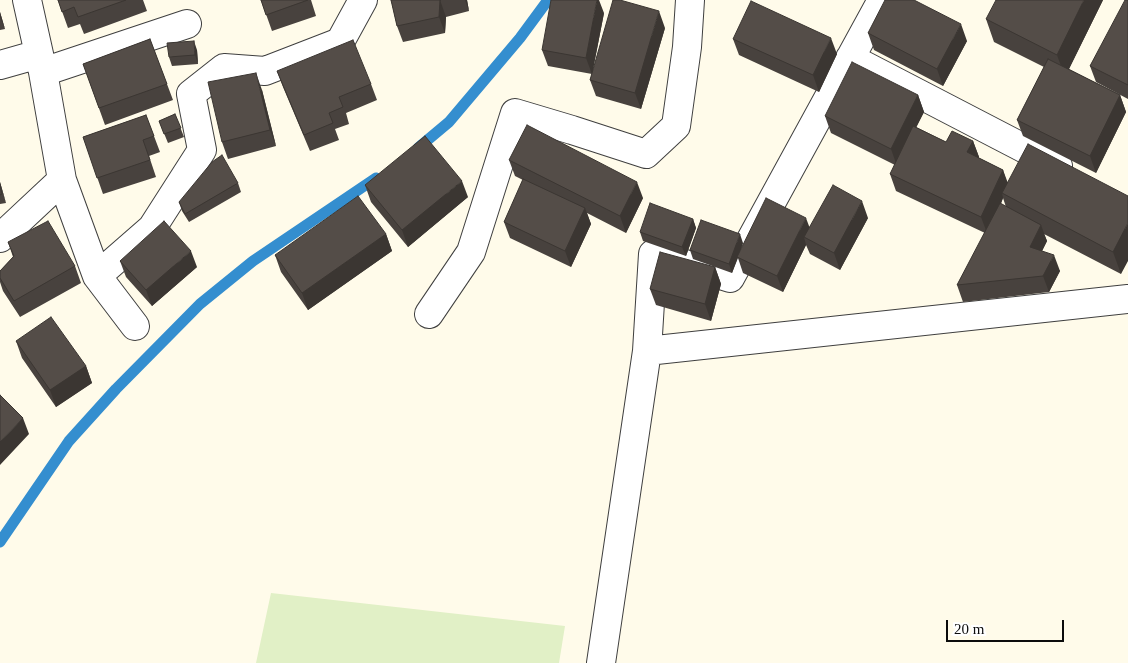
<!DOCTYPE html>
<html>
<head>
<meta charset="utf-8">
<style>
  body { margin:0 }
  #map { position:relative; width:1128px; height:663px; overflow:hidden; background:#fffbea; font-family:Georgia,serif }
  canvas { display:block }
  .scale { position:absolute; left:946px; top:620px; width:118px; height:22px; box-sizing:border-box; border:2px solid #0c0c0c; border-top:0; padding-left:6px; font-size:15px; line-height:18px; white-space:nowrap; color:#0c0c0c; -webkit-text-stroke:4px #fff; paint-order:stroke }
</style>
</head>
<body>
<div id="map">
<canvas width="1128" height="663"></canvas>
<div class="scale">20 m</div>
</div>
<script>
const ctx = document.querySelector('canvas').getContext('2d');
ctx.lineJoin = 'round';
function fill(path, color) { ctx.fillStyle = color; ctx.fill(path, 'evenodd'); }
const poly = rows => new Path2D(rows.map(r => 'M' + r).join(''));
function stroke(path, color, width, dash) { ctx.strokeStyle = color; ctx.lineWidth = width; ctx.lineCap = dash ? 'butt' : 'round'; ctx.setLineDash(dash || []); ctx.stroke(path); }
fill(poly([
  [271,593,565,626,559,663,256,663]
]), '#e1f0c6');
stroke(poly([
  [418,148,449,122,520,38,548,0],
  [0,542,69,441,116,389,200,304,253,261,376,178]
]), '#348ecf', 11);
const street = poly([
  [27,0,43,72,62,180,97,276,135,326],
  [850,58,1058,166],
  [0,65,39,54],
  [43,72,187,24],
  [0,238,62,180],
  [97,276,152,228,202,150,191,94,224,68,265,71,340,42,363,0],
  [429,314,471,252,515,113,572,130,646,154,676,126,687,47,690,0],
  [647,351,653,254,730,278,882,0],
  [601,663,647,351,1128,299]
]);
stroke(street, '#3f3f3f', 30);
stroke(street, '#fff', 28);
fill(poly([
  [58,0,144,0,143,0,147,11,84,34,80,24,68,28],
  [261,0,311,0,316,16,272,31],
  [391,0,467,0,469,11,446,17,445,33,403,42,397,26],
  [1103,0,1069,69,1120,95,1126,112,1096,173,1023,136,1017,120,1044,67,994,42,986,19],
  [1128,0,1128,99,1096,82,1090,66],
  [0,12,5,29,0,30],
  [604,13,593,70,665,28,641,109,596,96,590,80,592,74,548,66,542,50],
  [868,33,967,41,943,86,874,50],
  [150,39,173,100,105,125,83,64],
  [733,39,837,54,819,92,739,55],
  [197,50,198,64,172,66,169,57],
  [277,71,371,84,377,100,346,113,349,124,335,129,339,140,310,151,283,87],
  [262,90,276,146,228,159,222,142],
  [918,95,924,112,916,127,946,142,973,141,979,157,979,158,1003,170,1007,183,1128,196,1121,274,1044,234,1047,241,1042,251,1060,271,1049,292,963,302,957,285,985,233,896,191,890,174,895,165,831,133,825,116],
  [1003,198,1006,207,1001,204],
  [175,114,184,137,168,143,159,121],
  [146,115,160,152,149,156,156,177,103,194,83,137],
  [509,160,643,198,626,233,587,213,591,224,571,267,510,238,504,222,523,180,515,176],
  [0,182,6,203,0,204],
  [238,183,241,192,189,222,182,211,179,202],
  [365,185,468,197,408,247,371,202],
  [868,218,840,270,810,254,806,245,783,292,743,273,738,258,732,273,693,259,690,250,743,243,740,252,809,227],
  [693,219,696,228,686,256,643,241,640,232],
  [386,234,392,251,308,310,281,272,275,255],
  [8,242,75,266,81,283,20,317,3,291,0,282,0,271,13,257],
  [120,261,197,267,152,306,126,277],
  [715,267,721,284,711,321,656,305,650,289],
  [16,341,86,366,92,383,56,407,22,358]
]), '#48423e');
fill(poly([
  [440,0,446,17,445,33,439,17],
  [465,0,467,0,469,11],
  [597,0,599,0,604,13,592,74,586,58],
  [1084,0,1103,0,1065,77,1057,55],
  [659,11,665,28,641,109,635,93],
  [0,12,5,29,0,17],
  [961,24,967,41,943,86,937,69],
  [831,38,837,54,819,92,813,75],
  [194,41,197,50,198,64,195,55],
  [256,73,262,90,276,146,270,130],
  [918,95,924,112,897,166,891,149],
  [1120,95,1126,112,1096,173,1090,156],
  [973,141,979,157,973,169,967,152],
  [1003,170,1009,186,1002,193,1003,198,987,233,981,217],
  [462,181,468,197,408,247,402,230],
  [0,182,6,203,0,185],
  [637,182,643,198,626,233,620,216],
  [862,201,868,218,840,270,834,253],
  [585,208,591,224,571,267,565,251],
  [806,218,812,234,804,237,806,245,783,292,777,276],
  [693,219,696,228,686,256,682,247],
  [1128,223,1128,261,1121,274,1113,252],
  [1041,225,1047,241,1036,263,1030,247],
  [386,234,392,251,308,310,302,293],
  [740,234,743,243,732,273,729,264],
  [191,251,197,267,152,306,146,290],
  [1054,255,1060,271,1049,292,1043,276],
  [715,267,721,284,711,321,705,304],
  [86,366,92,383,56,407,50,390],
  [23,418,29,434,0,465,0,442]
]), '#3b3632');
const building = poly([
  [58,0,126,0,78,17,74,7,62,12,58,0],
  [261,0,308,0,266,15,261,0],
  [391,0,441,0,440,0,439,17,397,26,391,0],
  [551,0,597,0,586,58,542,50,551,0],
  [613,0,620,0,659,11,635,93,590,80,613,0],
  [885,0,914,0,961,24,937,69,868,33,885,0],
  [996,0,1084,0,1057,55,986,19,996,0],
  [1125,0,1128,0,1128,85,1090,66,1125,0],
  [751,1,831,38,813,75,733,39,751,1],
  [150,39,167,84,99,108,83,64,150,39],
  [353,40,371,84,339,97,343,107,329,113,333,123,304,135,277,71,353,40],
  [194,41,195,55,169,57,167,43,194,41],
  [1048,59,1120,95,1090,156,1017,120,1048,59],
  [852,62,918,95,891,149,825,116,852,62],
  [256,73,270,130,222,142,208,82,256,73],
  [175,114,181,128,164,134,159,121,175,114],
  [146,115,154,136,143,140,150,160,97,178,83,137,146,115],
  [527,125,637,182,620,216,509,160,527,125],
  [913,126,946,142,952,131,973,141,967,152,1003,170,981,217,890,174,913,126],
  [425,136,462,181,402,230,365,185,425,136],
  [1028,144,1128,196,1128,223,1113,252,1002,193,1028,144],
  [222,155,238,183,185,214,179,202,212,162,222,155],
  [523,179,585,208,565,251,504,222,523,179],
  [0,185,2,194,0,195,0,185],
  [833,185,862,201,834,253,804,237,833,185],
  [358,196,386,234,302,293,275,255,358,196],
  [766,198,806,218,777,276,737,257,766,198],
  [650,203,693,219,682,247,640,232,650,203],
  [1000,203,1041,225,1030,247,1054,255,1043,276,957,285,1000,203],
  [701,220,740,234,729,264,690,250,701,220],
  [48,221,75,266,14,301,0,278,0,271,14,256,8,242,48,221],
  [164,221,191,251,146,290,120,261,164,221],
  [660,252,715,267,705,304,650,289,660,252],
  [51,317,86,366,50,390,16,341,51,317],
  [0,395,23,418,0,442,0,395]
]);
fill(building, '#544d48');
stroke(building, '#3b3632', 1);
</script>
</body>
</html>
